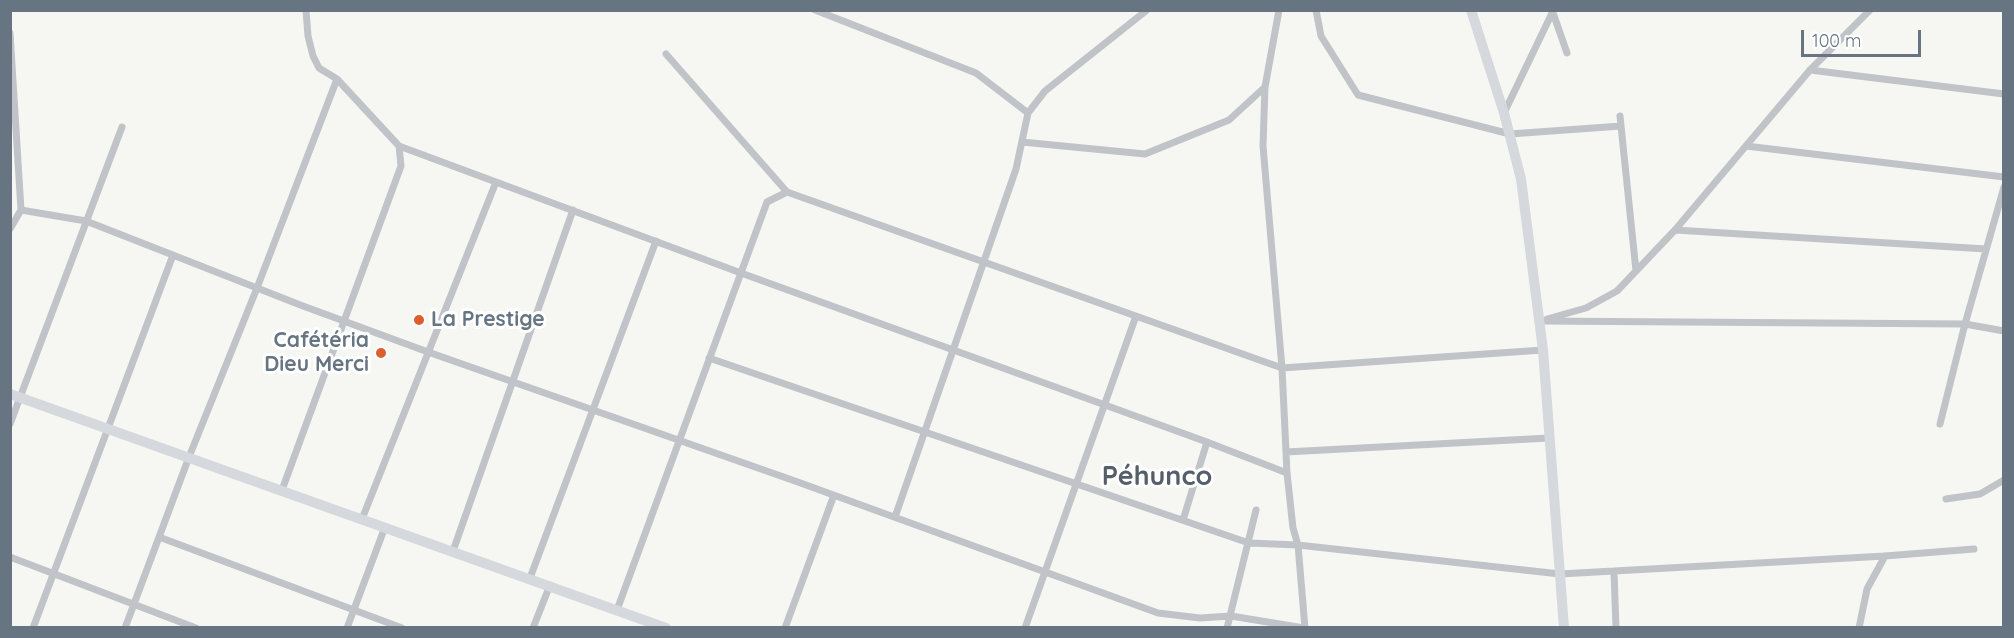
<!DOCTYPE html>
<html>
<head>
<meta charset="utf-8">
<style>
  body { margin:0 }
  #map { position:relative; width:2014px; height:638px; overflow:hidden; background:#f6f7f3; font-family:Quicksand,sans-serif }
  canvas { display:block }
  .frame { position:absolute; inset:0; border:12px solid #677583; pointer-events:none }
  .scale { position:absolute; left:1801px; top:30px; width:120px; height:27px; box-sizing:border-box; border:3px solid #677583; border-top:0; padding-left:8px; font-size:18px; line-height:21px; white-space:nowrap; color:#677583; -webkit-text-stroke:4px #fff; paint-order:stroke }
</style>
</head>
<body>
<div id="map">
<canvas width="2014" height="638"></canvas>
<div class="frame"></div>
<div class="scale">100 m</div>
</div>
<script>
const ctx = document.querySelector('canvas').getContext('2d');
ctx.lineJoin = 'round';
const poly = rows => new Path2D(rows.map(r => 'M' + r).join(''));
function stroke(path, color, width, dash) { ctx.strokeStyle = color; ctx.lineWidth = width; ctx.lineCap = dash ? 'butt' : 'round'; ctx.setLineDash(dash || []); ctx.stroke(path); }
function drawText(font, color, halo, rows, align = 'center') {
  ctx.font = font + ' Quicksand,sans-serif'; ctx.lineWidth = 6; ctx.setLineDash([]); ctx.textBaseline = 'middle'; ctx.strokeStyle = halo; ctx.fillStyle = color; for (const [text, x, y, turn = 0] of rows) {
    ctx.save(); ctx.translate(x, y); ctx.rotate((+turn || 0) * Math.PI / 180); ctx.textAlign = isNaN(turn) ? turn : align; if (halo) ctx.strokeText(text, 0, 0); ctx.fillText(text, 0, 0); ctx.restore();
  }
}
stroke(poly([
  [306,10,308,36,313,56,319,68,337,79,399,146,741,273,1207,442,1287,473],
  [815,10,976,73,1028,113],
  [1279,10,1265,87,1263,146,1282,368,1287,473,1293,528,1298,545,1305,628],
  [1316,10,1321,36,1358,95,1510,134,1621,126],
  [1552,10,1567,53],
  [10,33,21,210,10,229],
  [666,54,787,192,1282,368,1543,350],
  [1810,70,2004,94],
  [1504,113,1553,11],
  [1620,116,1636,271],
  [1022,142,1145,154,1229,120,1265,87],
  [1746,146,2004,177],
  [21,210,86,221,303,306,428,352,795,481,1158,613,1200,618,1231,616,1304,628],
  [1675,230,1986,249],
  [1547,319,1586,308,1617,291,1675,230,1810,70,1870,10],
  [1539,321,1965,324,2004,331],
  [709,358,1249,543,1298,545,1560,574,1885,556,1974,549],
  [10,424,122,127],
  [1940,424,1965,324,2004,187],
  [1286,452,1549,438],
  [282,490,401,166,399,146],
  [1946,499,1980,494,2004,480],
  [895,517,1016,169,1028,113,1045,91,1147,10],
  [362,519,496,182],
  [1183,520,1207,442],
  [159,537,402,628],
  [453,551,573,210],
  [10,557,196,628],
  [1614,571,1616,628],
  [530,578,656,241],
  [617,610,767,202,787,192],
  [33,628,173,255],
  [125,628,189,457,257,288,337,79],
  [347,628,385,527],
  [533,628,550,585],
  [785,628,834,495],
  [1025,628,1136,316],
  [1227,628,1256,510],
  [1859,628,1867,589,1885,556]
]), '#c0c3c7', 7);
stroke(poly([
  [1471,10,1504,113,1521,179,1543,350,1564,628],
  [10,394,666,628]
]), '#d5d8dc', 10);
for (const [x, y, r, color] of [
  [419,320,6,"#dc5d2e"],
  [381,353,6,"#dc5d2e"]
]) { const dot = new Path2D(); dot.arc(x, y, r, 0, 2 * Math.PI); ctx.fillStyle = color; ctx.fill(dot); stroke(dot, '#fff', 2); }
drawText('bold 21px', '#677583', '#fff', [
  ["La Prestige",431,320],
  ["Cafétéria",369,341,"right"],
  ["Dieu Merci",369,365,"right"]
], 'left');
drawText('bold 27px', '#545f69', '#fff', [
  ["Péhunco",1157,477]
]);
</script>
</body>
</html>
